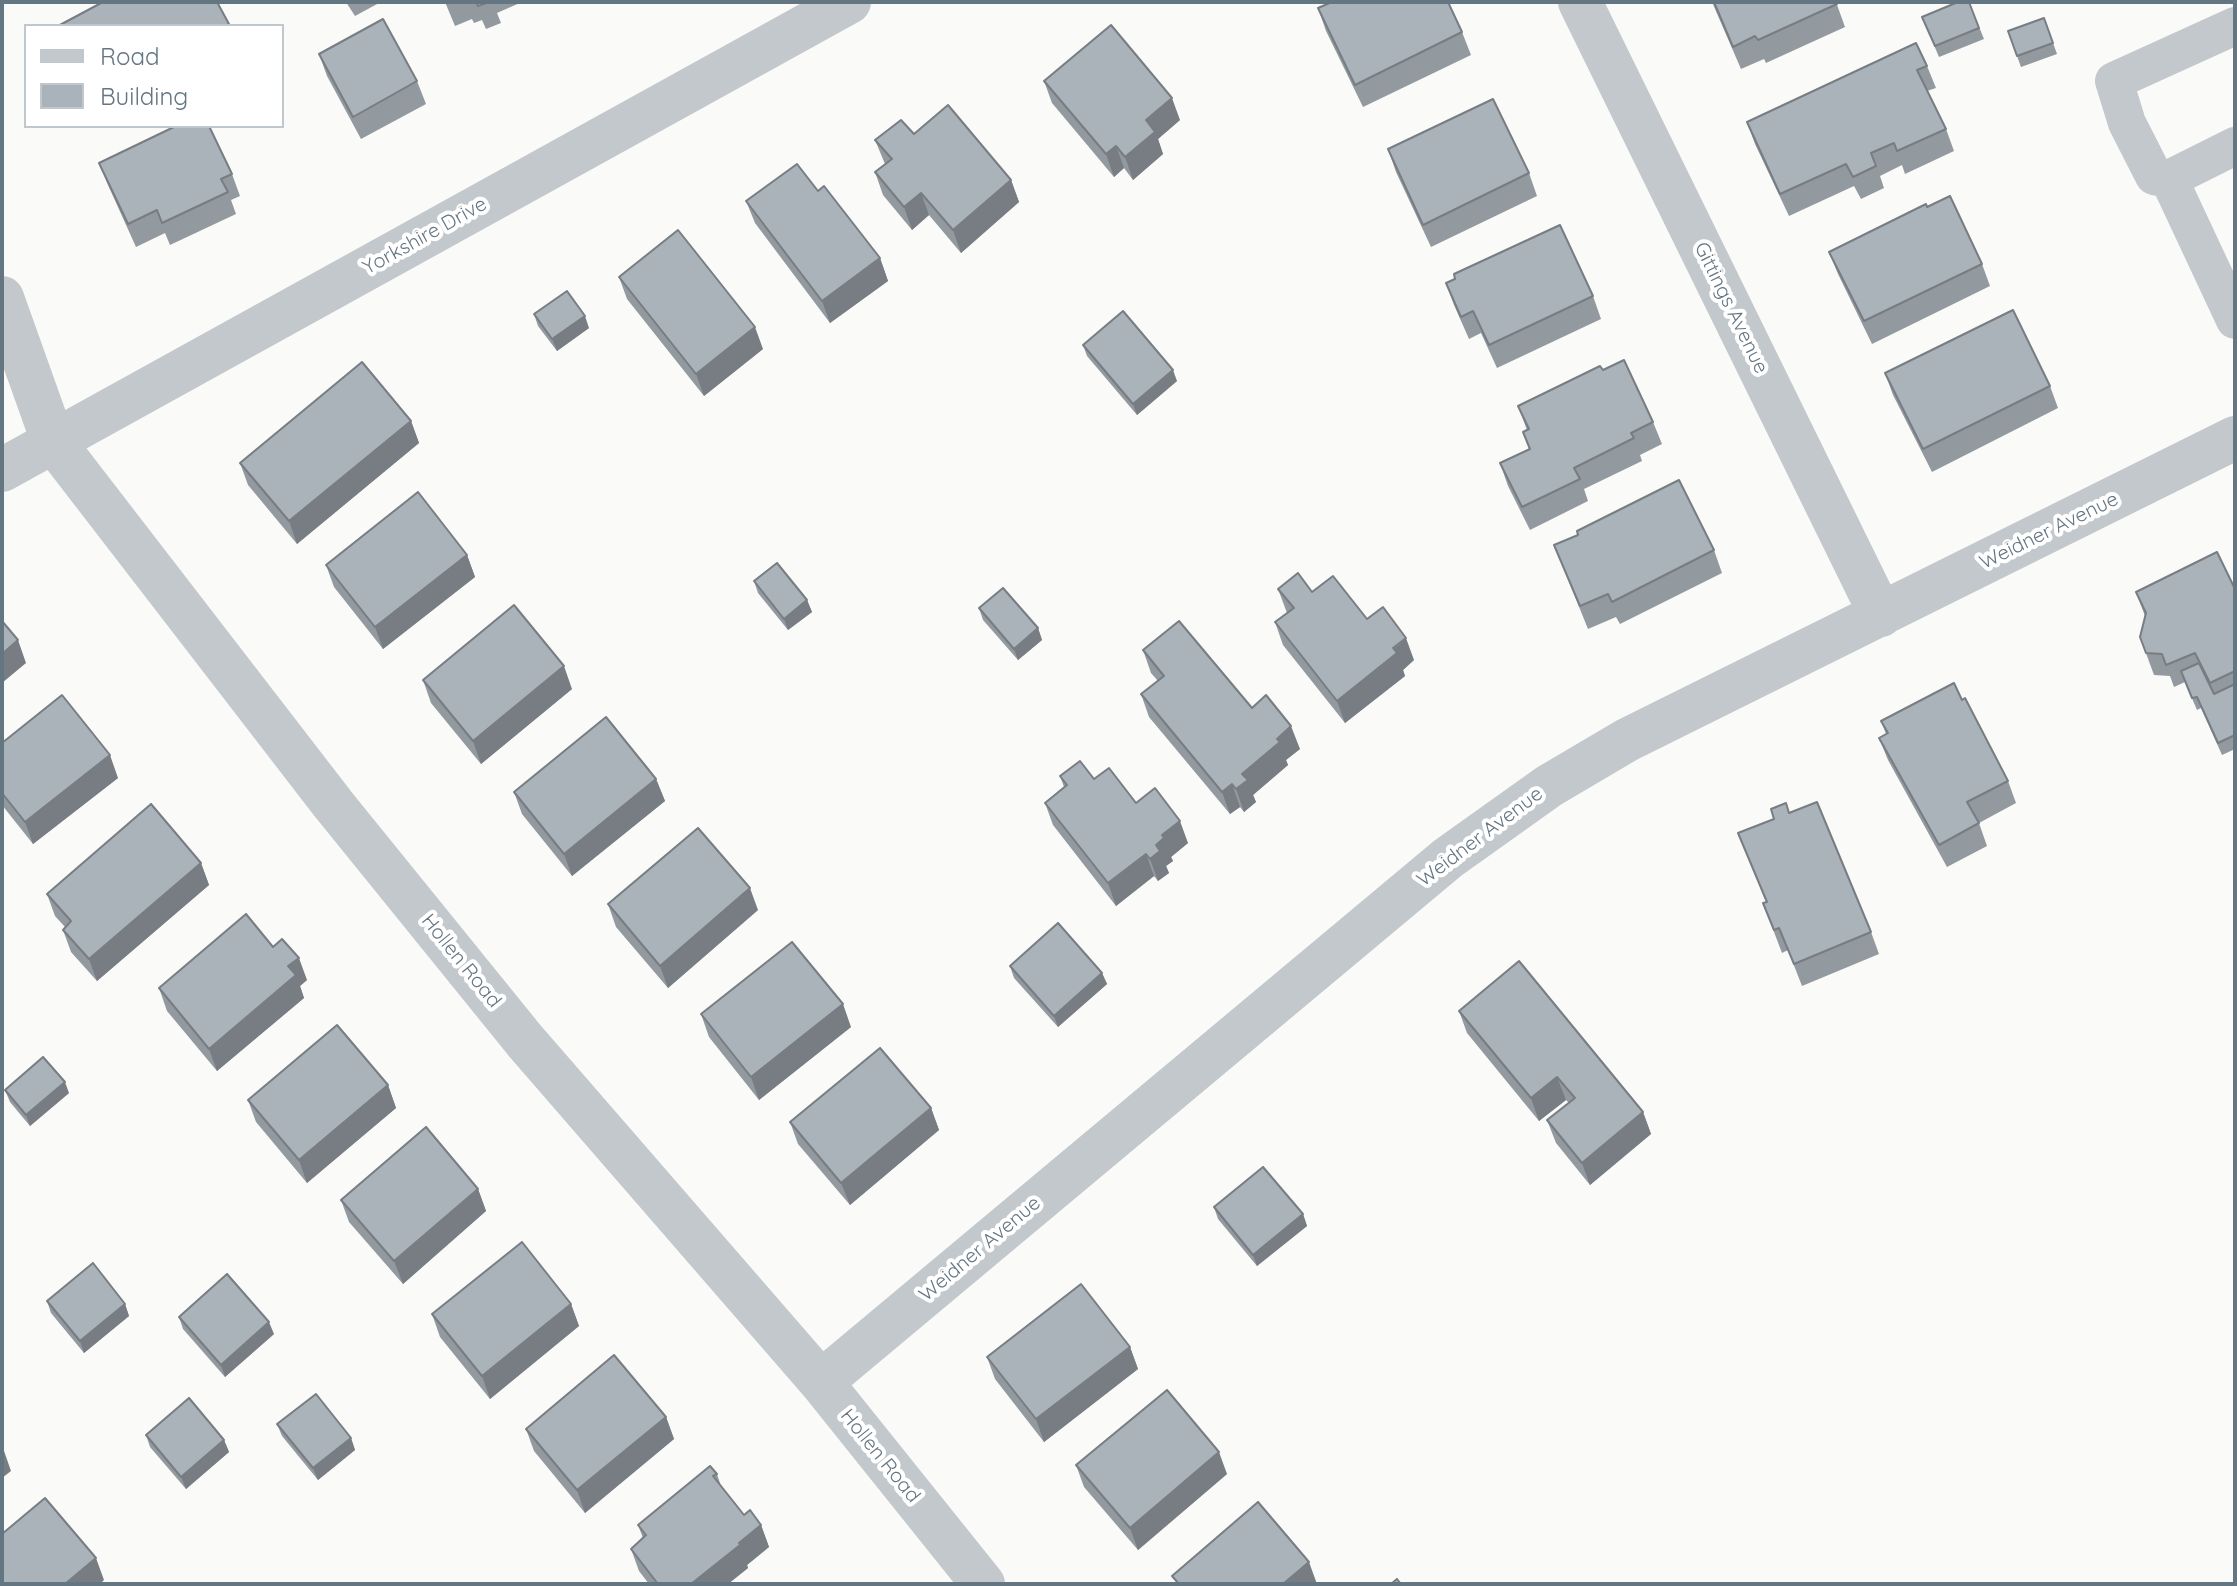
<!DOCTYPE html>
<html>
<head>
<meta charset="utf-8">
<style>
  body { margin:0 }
  #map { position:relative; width:2237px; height:1586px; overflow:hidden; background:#fafaf8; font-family:Quicksand,sans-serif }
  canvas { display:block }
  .frame { position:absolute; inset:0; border:4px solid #657683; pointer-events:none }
  .legend { position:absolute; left:24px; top:24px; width:260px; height:104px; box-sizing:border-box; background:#fff; border:2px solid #c1c8cd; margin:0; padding:10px 14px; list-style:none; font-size:24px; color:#657683 }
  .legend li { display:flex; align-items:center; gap:16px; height:40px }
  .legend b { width:40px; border:2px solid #c1c8cd }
</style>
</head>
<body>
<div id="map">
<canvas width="2237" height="1586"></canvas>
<div class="frame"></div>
<ul class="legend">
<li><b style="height:10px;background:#c3c8cc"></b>Road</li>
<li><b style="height:22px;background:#aab3b9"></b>Building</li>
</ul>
</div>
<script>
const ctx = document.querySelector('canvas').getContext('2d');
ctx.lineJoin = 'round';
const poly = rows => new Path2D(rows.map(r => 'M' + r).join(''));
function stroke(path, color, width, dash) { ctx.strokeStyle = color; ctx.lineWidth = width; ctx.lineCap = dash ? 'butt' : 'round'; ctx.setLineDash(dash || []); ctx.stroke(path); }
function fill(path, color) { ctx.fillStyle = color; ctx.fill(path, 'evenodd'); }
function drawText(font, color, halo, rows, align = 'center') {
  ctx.font = font + ' Quicksand,sans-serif'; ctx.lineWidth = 8; ctx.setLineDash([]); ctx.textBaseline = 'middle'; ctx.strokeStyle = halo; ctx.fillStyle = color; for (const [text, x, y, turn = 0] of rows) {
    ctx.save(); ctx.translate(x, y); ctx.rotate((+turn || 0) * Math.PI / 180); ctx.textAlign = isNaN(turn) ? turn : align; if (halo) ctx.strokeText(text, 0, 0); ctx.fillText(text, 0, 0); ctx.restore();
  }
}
stroke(poly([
  [2235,26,2114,81,2127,123,2154,176,2169,179,2235,146],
  [2169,179,2235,320]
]), '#c3c8cc', 38);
stroke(poly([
  [1580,2,1881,615],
  [2,298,53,441,333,804,525,1041,821,1382,983,1584],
  [2,470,849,2],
  [821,1382,1448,858,1549,786,1627,740,2235,438]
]), '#c3c8cc', 44);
fill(poly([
  [346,2,379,2,379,3,355,16],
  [445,2,522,2,497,13,501,23,486,29,482,20,474,23,472,19,455,26],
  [1712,2,1836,2,1845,27,1766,63,1764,59,1741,69],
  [1969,2,1984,39,1939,57,1922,17],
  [1318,8,1462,32,1471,55,1363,107,1326,31],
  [2044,18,2057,54,2021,67,2008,31],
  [319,54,417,81,426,104,361,139,327,76],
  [1927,66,1936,88,1927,91,1946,129,1954,151,1905,174,1902,165,1880,176,1884,188,1861,199,1854,186,1789,216,1755,144,1747,122],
  [1044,81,1180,120,1158,139,1163,154,1133,180,1124,168,1114,177,1052,103],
  [914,134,1011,180,1019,202,961,253,929,215,912,230,883,195,875,172,885,164,875,140],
  [1388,149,1529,173,1537,196,1431,247,1396,172],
  [99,163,232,174,240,196,231,200,236,214,170,245,165,233,136,247,108,185],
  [818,191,880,258,888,281,830,323,755,223,746,201],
  [1927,207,1982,264,1990,286,1872,344,1838,274,1829,252],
  [619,277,763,349,704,396,627,299],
  [1446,283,1593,296,1601,319,1497,368,1481,333,1469,339,1454,305],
  [534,314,589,328,557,351,538,326],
  [1083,345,1177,381,1137,415,1087,356],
  [1603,370,1653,422,1662,444,1640,455,1642,461,1584,489,1588,501,1530,530,1508,486,1500,463,1529,449,1523,432,1527,430,1518,406],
  [1885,373,2050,386,2058,408,1932,472,1893,395],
  [411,421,419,443,297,544,248,485,240,463],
  [1554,545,1714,550,1722,573,1620,624,1616,617,1588,629],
  [467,555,475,577,383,649,334,587,326,565],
  [754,581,807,600,812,612,788,630,758,593],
  [1278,589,1312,592,1367,619,1414,660,1403,670,1405,676,1345,723,1283,645,1275,622,1287,613],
  [2235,589,2235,749,2222,755,2201,708,2197,710,2185,682,2174,687,2170,676,2154,675,2140,637,2145,616,2136,592],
  [979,608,1038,628,1042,640,1018,660,983,620],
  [1143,650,1252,708,1300,749,1286,760,1288,765,1253,795,1256,802,1244,812,1240,807,1230,814,1149,717,1141,694,1158,681,1151,673],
  [423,680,572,689,481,764,431,703],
  [1962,700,2008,781,2016,803,1979,823,1987,846,1947,867,1888,760,1879,738,1886,734,1881,721],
  [2,743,118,778,33,844,2,805],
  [1060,776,1094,779,1136,803,1188,843,1171,857,1173,861,1166,866,1169,873,1158,881,1154,876,1116,906,1053,825,1045,803,1064,787],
  [656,779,665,801,572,876,522,814,514,792],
  [1789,813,1871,932,1879,954,1802,986,1788,950,1782,953,1763,903,1766,902,1738,833],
  [201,863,209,885,97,981,71,952,63,930,65,927,55,916,47,894],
  [608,904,758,910,668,988,616,927],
  [273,947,307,980,300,986,304,998,217,1071,167,1011,159,988],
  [1010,966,1102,973,1107,984,1058,1027,1014,978],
  [1459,1011,1643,1112,1651,1134,1590,1185,1556,1143,1547,1120,1569,1103,1566,1100,1539,1121,1467,1033],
  [701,1014,851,1027,759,1100,709,1037],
  [388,1085,396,1108,307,1183,256,1122,248,1100],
  [5,1090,69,1093,30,1126,10,1102],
  [931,1108,939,1130,850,1205,798,1144,790,1122],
  [478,1189,486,1211,403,1284,349,1222,341,1200],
  [1214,1207,1303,1214,1307,1226,1257,1266,1218,1219],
  [47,1301,125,1304,129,1316,84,1353,51,1313],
  [571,1304,579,1326,490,1399,440,1337,432,1314],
  [179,1317,274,1334,225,1377,183,1329],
  [1130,1347,1138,1369,1044,1442,995,1379,987,1357],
  [666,1417,674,1439,585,1513,534,1451,526,1429],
  [277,1424,351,1438,355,1450,318,1480,282,1436],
  [146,1435,224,1440,229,1452,186,1489,150,1447],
  [1076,1465,1227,1474,1138,1550,1084,1487],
  [717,1474,721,1486,744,1515,761,1525,769,1547,747,1565,748,1568,728,1584,649,1584,639,1571,631,1549,643,1538,638,1525]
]), '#929a9f');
fill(poly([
  [1172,98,1180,120,1158,139,1163,154,1133,180,1125,157,1146,120],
  [1116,146,1124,168,1114,177,1106,154],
  [1011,180,1019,202,961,253,953,230],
  [921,193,929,215,912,230,904,207],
  [880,258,888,281,830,323,822,301],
  [585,316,589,328,557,351,552,339],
  [755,327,763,349,704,396,696,374],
  [1173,370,1177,381,1137,415,1133,404],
  [411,421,419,443,297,544,289,521],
  [467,555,475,577,383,649,375,627],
  [807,600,812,612,788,630,784,619],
  [1038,628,1042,640,1018,660,1014,649],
  [1406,638,1414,660,1403,670,1405,676,1345,723,1337,701],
  [18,640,26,663,2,683,2,654],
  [564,666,572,689,481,764,473,741],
  [1291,726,1300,749,1286,760,1288,765,1253,795,1256,802,1244,812,1236,789,1242,774,1277,739],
  [110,755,118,778,33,844,25,822],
  [656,779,665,801,572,876,564,854],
  [1232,784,1240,807,1230,814,1222,792],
  [1180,821,1188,843,1171,857,1173,861,1166,866,1169,873,1158,881,1150,859,1162,835],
  [1146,854,1154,876,1116,906,1108,883],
  [201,863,209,885,97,981,89,959],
  [750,888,758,910,668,988,660,966],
  [299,958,307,980,300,986,304,998,217,1071,209,1049,288,966],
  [1102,973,1107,984,1058,1027,1054,1016],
  [843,1004,851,1027,759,1100,751,1077],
  [1557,1077,1566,1100,1539,1121,1531,1098],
  [65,1082,69,1093,30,1126,26,1115],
  [388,1085,396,1108,307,1183,299,1160],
  [931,1108,939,1130,850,1205,841,1183],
  [1643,1112,1651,1134,1590,1185,1582,1163],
  [478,1189,486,1211,403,1284,394,1261],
  [1303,1214,1307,1226,1257,1266,1253,1255],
  [125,1304,129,1316,84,1353,80,1341],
  [571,1304,579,1326,490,1399,482,1376],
  [269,1322,274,1334,225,1377,221,1365],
  [1130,1347,1138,1369,1044,1442,1036,1419],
  [666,1417,674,1439,585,1513,577,1490],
  [351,1438,355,1450,318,1480,313,1468],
  [224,1440,229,1452,186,1489,181,1477],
  [3,1448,11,1471,2,1478,2,1449],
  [1219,1452,1227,1474,1138,1550,1130,1528],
  [761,1525,769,1547,747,1565,748,1568,728,1584,691,1584],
  [96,1558,104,1580,100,1584,65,1584],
  [1309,1562,1317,1584,1283,1584]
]), '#777d82');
const building = poly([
  [103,2,217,2,229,24,225,26,58,26,103,2],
  [476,2,489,2,478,6,476,2],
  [1332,2,1448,2,1462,32,1355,85,1318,8,1332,2],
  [1714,2,1836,2,1837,4,1758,40,1755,36,1733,47,1714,2],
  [1958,2,1969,2,1979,28,1935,46,1922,17,1958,2],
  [2044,18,2053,43,2017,56,2008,31,2044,18],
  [383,19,417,81,353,117,319,54,383,19],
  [1111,25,1172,98,1146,120,1155,132,1125,157,1116,146,1106,154,1044,81,1111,25],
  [1916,43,1927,66,1917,70,1946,129,1897,151,1894,143,1871,153,1876,166,1853,177,1846,164,1780,194,1747,122,1916,43],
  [1493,99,1529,173,1423,225,1388,149,1493,99],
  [948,105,1011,180,953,230,921,193,904,207,875,172,892,159,875,140,901,120,914,134,948,105],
  [176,126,209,126,232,174,221,179,228,192,162,223,157,210,128,224,99,163,176,126],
  [797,164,818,191,824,186,880,258,822,301,746,201,797,164],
  [1950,196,1982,264,1864,321,1829,252,1926,204,1927,207,1950,196],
  [1560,225,1593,296,1489,345,1473,311,1461,317,1446,283,1455,279,1454,274,1560,225],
  [678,230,755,327,696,374,619,277,678,230],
  [567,291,585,316,552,339,534,314,567,291],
  [2013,310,2050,386,1923,449,1885,373,2013,310],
  [1123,311,1173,370,1133,404,1083,345,1123,311],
  [1624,360,1653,422,1631,433,1634,438,1574,468,1580,479,1522,507,1500,463,1530,449,1523,432,1529,429,1518,406,1600,366,1603,370,1624,360],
  [362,362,411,421,289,521,240,463,362,362],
  [1679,480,1714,550,1612,602,1608,594,1580,606,1554,545,1578,535,1577,531,1679,480],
  [418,492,467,555,375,627,326,565,418,492],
  [2217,552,2235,589,2235,671,2210,683,2195,653,2166,665,2162,654,2146,653,2140,637,2146,613,2136,592,2217,552],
  [777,563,807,600,784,619,754,581,777,563],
  [1298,573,1312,592,1333,576,1367,619,1383,607,1406,638,1393,648,1397,653,1337,701,1275,622,1294,608,1278,589,1298,573],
  [1003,588,1038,628,1014,649,979,608,1003,588],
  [514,605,564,666,473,741,423,680,514,605],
  [2,621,18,640,2,654,2,621],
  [1179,621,1252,708,1266,695,1291,726,1277,739,1280,742,1242,774,1248,780,1236,789,1232,784,1222,792,1141,694,1164,676,1143,650,1179,621],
  [2199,663,2214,694,2235,684,2235,735,2218,743,2197,697,2192,698,2181,671,2199,663],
  [1954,683,1962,700,1965,698,2008,781,1967,802,1979,823,1939,845,1879,738,1888,733,1881,721,1954,683],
  [62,695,110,755,25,822,2,793,2,743,62,695],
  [606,717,656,779,564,854,514,792,606,717],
  [1080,761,1094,779,1109,768,1136,803,1155,788,1180,821,1162,835,1164,838,1156,845,1160,851,1150,859,1146,854,1108,883,1045,803,1067,785,1060,776,1080,761],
  [1817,802,1871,932,1794,964,1779,928,1774,930,1763,903,1767,902,1738,833,1774,819,1771,809,1786,803,1789,813,1817,802],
  [151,804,201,863,89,959,63,930,71,921,47,894,151,804],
  [698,828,750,888,660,966,608,904,698,828],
  [246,914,273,947,282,939,299,958,288,966,296,975,209,1049,159,988,246,914],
  [1058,923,1102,973,1054,1016,1010,966,1058,923],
  [792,942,843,1004,751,1077,701,1014,792,942],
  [1519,961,1643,1112,1582,1163,1547,1120,1575,1098,1557,1077,1531,1098,1459,1011,1519,961],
  [337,1025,388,1085,299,1160,248,1100,337,1025],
  [880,1048,931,1108,841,1183,790,1122,880,1048],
  [43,1057,65,1082,26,1115,5,1090,43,1057],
  [426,1127,478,1189,394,1261,341,1200,426,1127],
  [1263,1167,1303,1214,1253,1255,1214,1207,1263,1167],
  [522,1242,571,1304,482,1376,432,1314,522,1242],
  [93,1263,125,1304,80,1341,47,1301,93,1263],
  [227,1274,269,1322,221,1365,179,1317,227,1274],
  [1081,1284,1130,1347,1036,1419,987,1357,1081,1284],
  [614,1355,666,1417,577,1490,526,1429,614,1355],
  [1167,1390,1219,1452,1130,1528,1076,1465,1167,1390],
  [316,1394,351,1438,313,1468,277,1424,316,1394],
  [189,1398,224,1440,181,1477,146,1435,189,1398],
  [710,1466,717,1474,713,1476,744,1515,750,1510,761,1525,739,1543,740,1545,691,1584,658,1584,631,1549,646,1535,638,1525,710,1466],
  [45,1498,96,1558,65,1584,2,1584,2,1534,45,1498],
  [1258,1502,1309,1562,1283,1584,1179,1584,1172,1576,1258,1502],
  [1397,1579,1401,1584,1391,1584,1397,1579]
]);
fill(building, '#aab3b9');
stroke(building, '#777d82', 2);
drawText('20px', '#657683', '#fff', [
  ["Yorkshire Drive",425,236,-29],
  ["Gittings Avenue",1731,308,64],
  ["Weidner Avenue",2049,531,-26],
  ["Weidner Avenue",1480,837,-37],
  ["Hollen Road",461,961,51],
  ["Weidner Avenue",980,1249,-40],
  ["Hollen Road",880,1456,51]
]);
</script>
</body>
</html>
